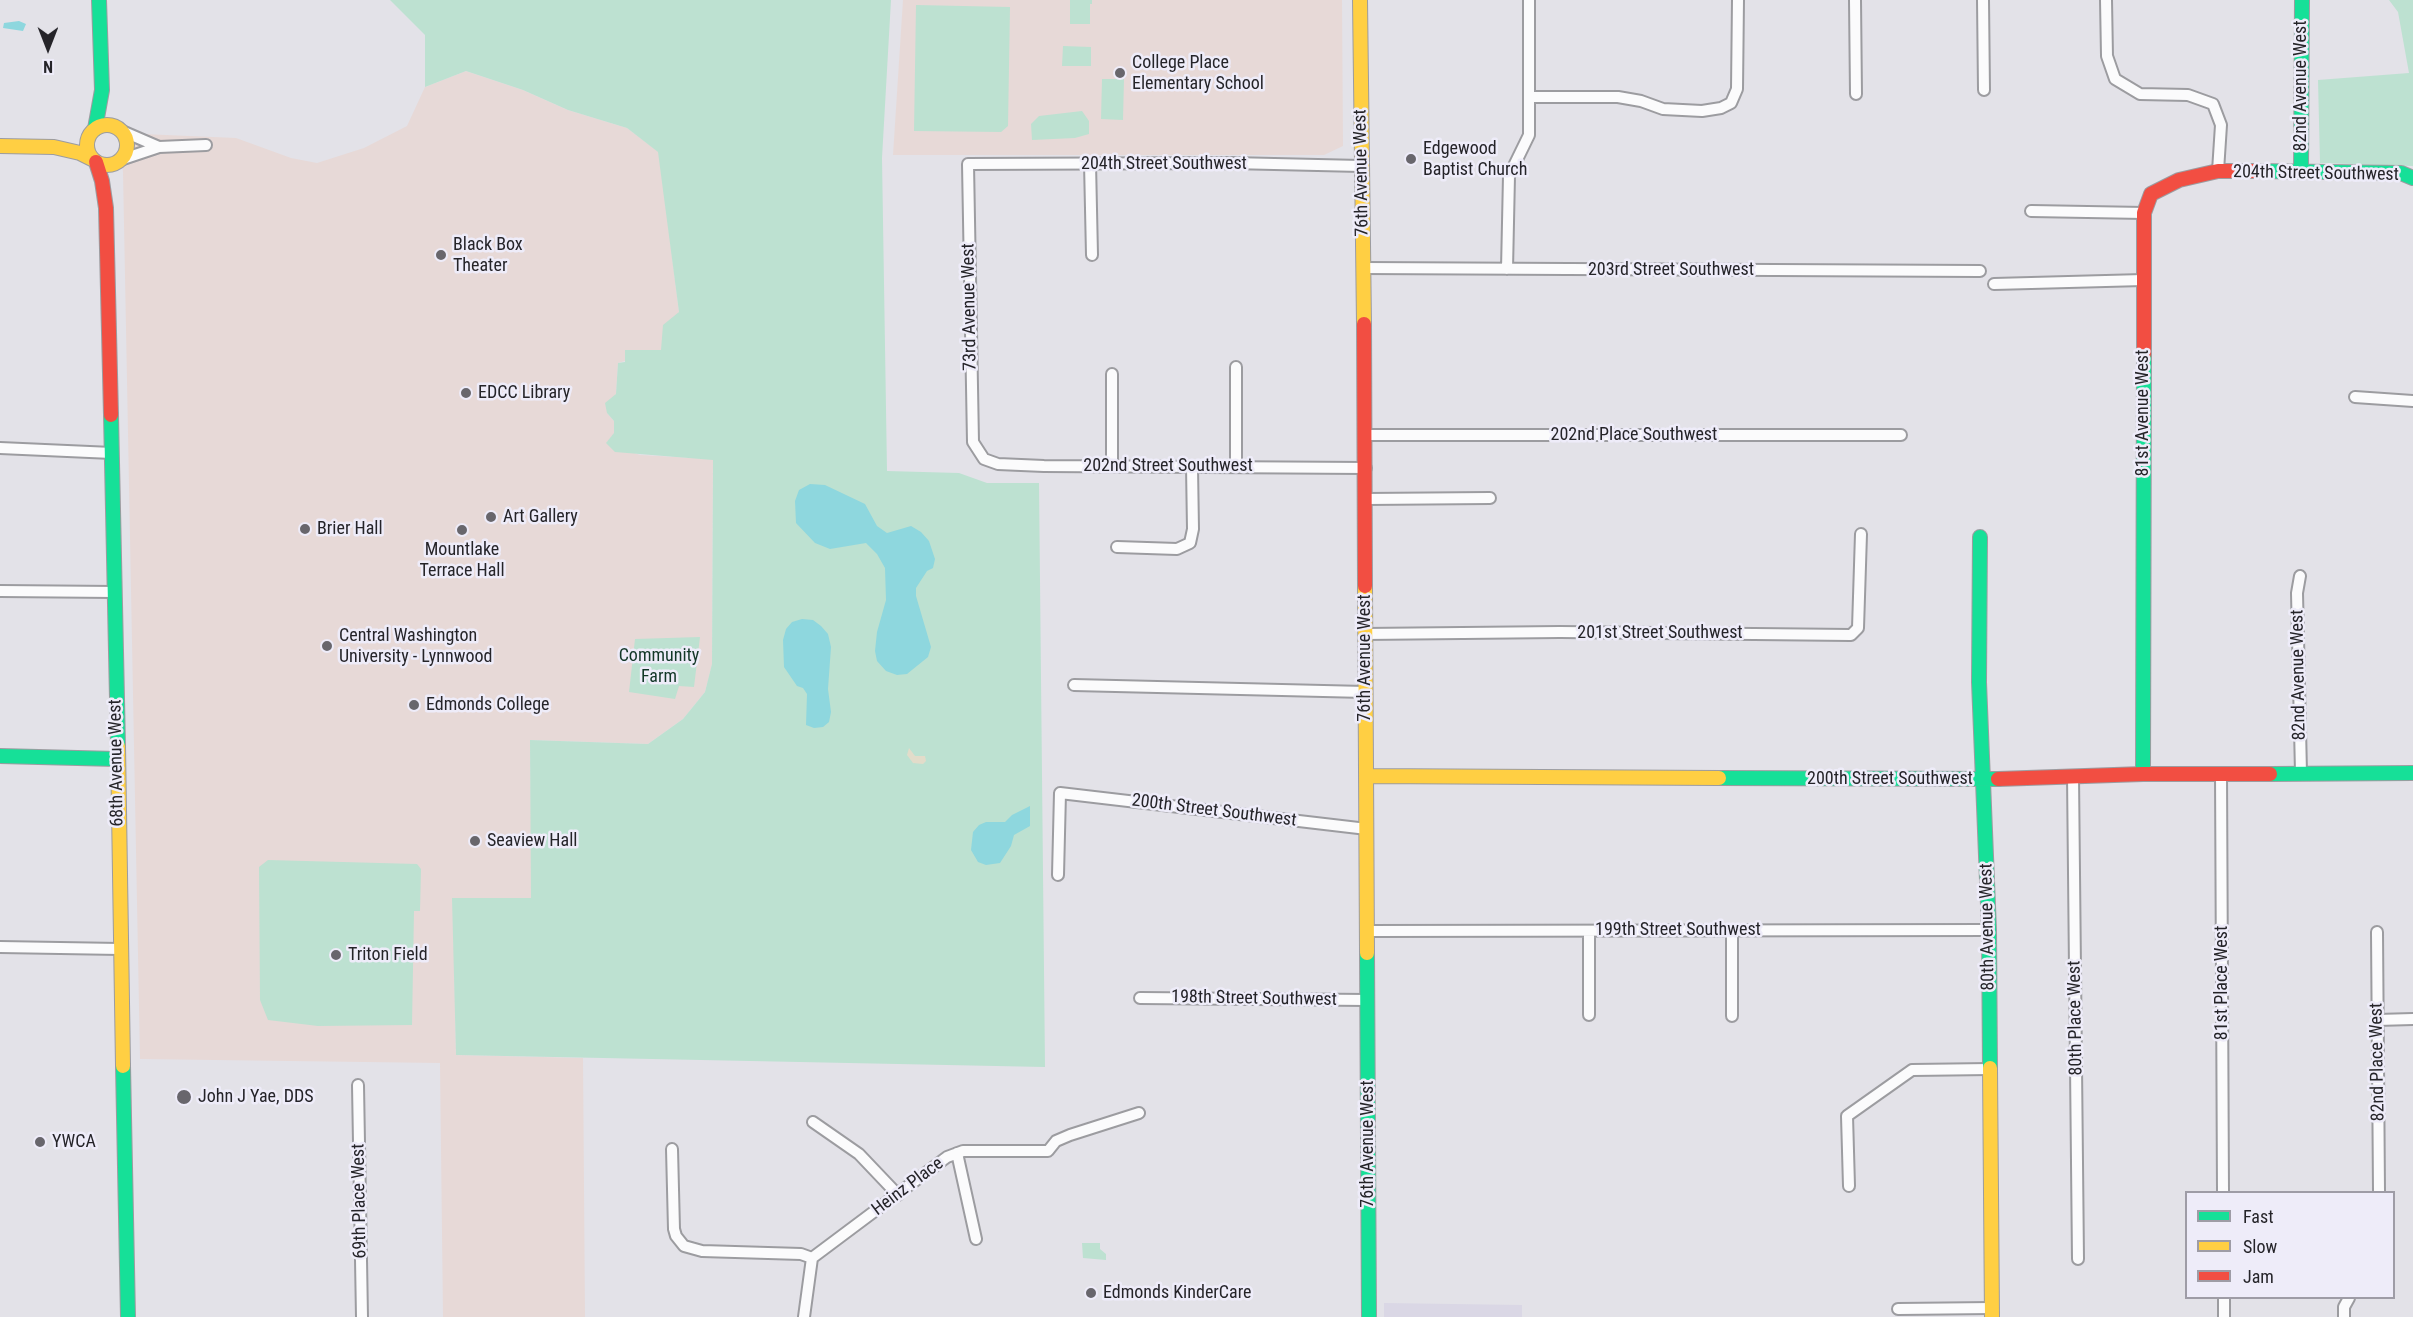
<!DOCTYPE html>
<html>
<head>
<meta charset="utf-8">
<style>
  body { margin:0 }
  #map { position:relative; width:2413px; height:1317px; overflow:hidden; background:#e3e2e8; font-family:"Roboto Condensed",sans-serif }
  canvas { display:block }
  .legend { position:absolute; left:2185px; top:1191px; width:210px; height:108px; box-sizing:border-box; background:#eeecf9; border:2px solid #9e9ca6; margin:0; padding:8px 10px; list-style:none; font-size:18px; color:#252429 }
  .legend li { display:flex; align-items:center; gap:12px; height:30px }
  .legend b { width:30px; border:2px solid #9e9ca6 }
  .north { position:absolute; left:18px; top:18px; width:60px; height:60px; -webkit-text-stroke:4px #eeecf9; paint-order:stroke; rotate:180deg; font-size:16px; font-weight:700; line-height:24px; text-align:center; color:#252429 }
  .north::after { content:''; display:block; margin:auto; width:21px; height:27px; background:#252429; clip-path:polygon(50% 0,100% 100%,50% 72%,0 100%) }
</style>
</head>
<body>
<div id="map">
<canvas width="2413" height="1317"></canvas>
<ul class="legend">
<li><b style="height:8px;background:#16e098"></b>Fast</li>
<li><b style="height:8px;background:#ffcf43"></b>Slow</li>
<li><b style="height:8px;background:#f24e42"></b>Jam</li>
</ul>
<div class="north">N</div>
</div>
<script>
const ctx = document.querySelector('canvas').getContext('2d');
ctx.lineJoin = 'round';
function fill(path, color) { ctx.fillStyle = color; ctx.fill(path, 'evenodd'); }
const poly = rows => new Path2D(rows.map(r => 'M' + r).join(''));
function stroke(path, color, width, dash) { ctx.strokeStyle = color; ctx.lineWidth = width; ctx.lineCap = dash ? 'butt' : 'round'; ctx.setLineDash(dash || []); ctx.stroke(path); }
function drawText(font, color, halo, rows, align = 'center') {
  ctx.font = font + ' "Roboto Condensed",sans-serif'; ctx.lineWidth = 5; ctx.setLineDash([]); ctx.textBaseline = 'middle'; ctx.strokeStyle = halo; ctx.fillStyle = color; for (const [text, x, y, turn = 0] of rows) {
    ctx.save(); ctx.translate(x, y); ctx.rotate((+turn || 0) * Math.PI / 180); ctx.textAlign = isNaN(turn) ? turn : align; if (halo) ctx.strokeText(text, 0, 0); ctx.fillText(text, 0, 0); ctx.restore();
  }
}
fill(poly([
  [1384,1303,1522,1305,1522,1317,1384,1317]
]), '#dad7e5');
fill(poly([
  [903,0,1342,0,1343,146,1324,155,893,155],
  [466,71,523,90,568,110,627,128,659,152,679,312,661,350,618,363,616,394,607,413,614,421,615,433,607,443,640,455,713,459,712,665,705,692,683,719,648,744,530,740,532,898,453,898,456,1055,583,1058,585,1317,443,1317,440,1063,140,1059,123,172,119,133,236,138,291,158,317,163,364,148,407,126,425,87]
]), '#e7d9d7');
fill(poly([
  [390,0,891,0,882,158,887,471,959,473,987,483,1039,483,1045,1067,456,1055,452,898,531,898,530,740,648,744,683,719,705,692,712,664,713,460,615,452,606,443,614,433,614,421,607,413,605,403,616,394,618,363,625,362,625,350,661,350,663,325,679,312,658,152,627,128,568,110,523,90,466,71,425,87,425,35],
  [1070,0,1092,0,1092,4,1090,4,1090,24,1070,24],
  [2389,0,2413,0,2413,166,2320,163,2318,80,2409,73,2398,12],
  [916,5,1010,7,1008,126,1001,132,914,131],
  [1063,46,1091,47,1091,66,1062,66],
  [1102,79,1124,79,1123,120,1101,119],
  [1082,111,1089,121,1089,134,1075,138,1032,140,1031,124,1039,116],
  [700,637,694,687,679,686,675,699,629,692,635,639],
  [268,860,417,864,421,869,420,911,414,911,412,1025,318,1026,268,1020,260,1000,259,867],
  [1082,1243,1100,1243,1100,1249,1106,1254,1106,1260,1083,1258]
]), '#bde1d1');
fill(poly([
  [909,748,915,756,925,756,926,761,923,764,913,763,907,755]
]), '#e2dcca');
fill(poly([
  [19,21,26,24,23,31,3,28,4,23],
  [810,484,825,485,865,504,877,526,887,533,911,526,921,532,929,541,935,559,933,568,927,571,916,588,916,596,931,647,928,657,907,674,897,675,886,671,877,661,875,651,877,632,886,600,885,568,877,554,866,543,830,549,815,543,796,523,795,501,799,490],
  [802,619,813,620,821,626,828,634,831,647,828,689,831,712,829,722,823,727,814,728,806,725,807,694,803,688,797,686,784,667,783,640,786,629,792,622],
  [1030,806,1030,826,1014,835,1011,846,1000,863,986,865,978,862,971,850,973,832,979,825,986,822,1005,822,1012,815]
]), '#8ed7de');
const street = poly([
  [1855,0,1856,94],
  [1983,0,1984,90],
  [2106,0,2107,56,2115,79,2140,94,2188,95,2213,104,2221,125,2218,171],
  [1529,97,1618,97,1641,101,1663,109,1702,111,1721,108,1731,103,1737,89,1738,0],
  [122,131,159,147],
  [123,159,159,147,206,145],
  [1090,163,1092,255],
  [1361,166,1231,163,968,164,973,442,984,459,998,464,1044,466,1366,468],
  [2031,211,2144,213],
  [1363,268,1980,271],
  [1507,269,1509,176,1529,135,1529,0],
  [1994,284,2143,280],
  [1112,374,1112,466],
  [2355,397,2413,401],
  [1366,435,1901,435],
  [0,448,112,453],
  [1236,467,1236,367],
  [1366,499,1490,498],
  [1117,547,1177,549,1190,543,1193,529,1192,467],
  [2300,576,2297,593,2301,773],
  [0,591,115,592],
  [1365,634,1560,632,1851,635,1858,628,1861,534],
  [1074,685,1365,692],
  [2221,773,2223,1192],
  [2073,776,2078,1259],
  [1058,875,1060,793,1367,829],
  [1732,930,1732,1016],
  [1368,931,1989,930],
  [2377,932,2379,1192],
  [0,947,120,949],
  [1140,998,1367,1000],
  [1589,1015,1589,931],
  [2377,1020,2413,1019],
  [358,1085,362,1317],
  [813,1122,859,1154,898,1195],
  [672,1149,674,1229,676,1236,684,1246,702,1251,801,1254,812,1258],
  [957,1153,976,1239],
  [1849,1186,1847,1116,1912,1070,1990,1069],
  [2224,1298,2224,1317],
  [1898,1309,1992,1308],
  [804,1317,812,1258,947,1157,963,1151,1048,1151,1056,1141,1070,1135,1139,1113],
  [2344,1317,2344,1307,2349,1298]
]);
const fast = poly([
  [95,129,102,90,99,0],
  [2256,171,2401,173,2413,178],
  [2301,172,2302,0],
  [111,415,118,746],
  [1980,537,1979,682,1989,930,1990,1068],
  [0,756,116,759],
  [2143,774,2144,354],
  [2270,774,2413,773],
  [1719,778,1998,779],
  [1367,953,1369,1317],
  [123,1066,128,1317]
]);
const slow = poly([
  [1360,0,1364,324],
  '87 145a20 20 0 1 1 40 0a20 20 0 1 1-40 0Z',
  [0,146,54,147,80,153,92,159],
  [1365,586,1367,953],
  [118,746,123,1066],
  [1366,776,1719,778],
  [1990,1068,1992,1317]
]);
const jam = poly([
  [96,162,102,181,106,208,111,415],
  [1364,324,1365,586],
  [2144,354,2144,213,2151,194,2179,180,2218,171,2256,171],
  [1998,779,2143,774,2270,774]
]);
stroke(street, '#9c9ca0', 14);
stroke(fast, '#9c9ca0', 16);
stroke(slow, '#9c9ca0', 16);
stroke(jam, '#9c9ca0', 16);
stroke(street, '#fbfbfc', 10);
stroke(fast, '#16e098', 14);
stroke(slow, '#ffcf43', 14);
stroke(jam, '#f24e42', 14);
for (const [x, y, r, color] of [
  [1120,73,6,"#68666c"],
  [1411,159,6,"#68666c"],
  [441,255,6,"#68666c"],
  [466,393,6,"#68666c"],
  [491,517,6,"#68666c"],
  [305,529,6,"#68666c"],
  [462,530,6,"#68666c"],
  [327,646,6,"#68666c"],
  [414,705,6,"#68666c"],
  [475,841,6,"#68666c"],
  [336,955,6,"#68666c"],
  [184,1097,8,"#68666c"],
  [40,1142,6,"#68666c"],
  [1091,1293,6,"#68666c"]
]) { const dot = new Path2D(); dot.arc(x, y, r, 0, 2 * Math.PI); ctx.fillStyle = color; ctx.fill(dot); stroke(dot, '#eeecf9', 2); }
drawText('18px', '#252429', '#eeecf9', [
  ["College Place",1132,63],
  ["Elementary School",1132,84],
  ["Edgewood",1423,149],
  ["Baptist Church",1423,170],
  ["Black Box",453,245],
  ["Theater",453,266],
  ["EDCC Library",478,393],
  ["Art Gallery",503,517],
  ["Brier Hall",317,529],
  ["Mountlake",462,550,"center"],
  ["Terrace Hall",462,571,"center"],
  ["Central Washington",339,636],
  ["University - Lynnwood",339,657],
  ["Edmonds College",426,705],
  ["Seaview Hall",487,841],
  ["Triton Field",348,955],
  ["John J Yae, DDS",198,1097],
  ["YWCA",52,1142],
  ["Edmonds KinderCare",1103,1293]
], 'left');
drawText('18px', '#252429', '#eeecf9', [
  ["82nd Avenue West",2301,86,-90],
  ["204th Street Southwest",1164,164],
  ["76th Avenue West",1362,173,-91],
  ["204th Street Southwest",2316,174,1],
  ["203rd Street Southwest",1671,270],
  ["73rd Avenue West",970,307,-91],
  ["81st Avenue West",2143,413,-90],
  ["202nd Place Southwest",1634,435],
  ["202nd Street Southwest",1168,466],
  ["201st Street Southwest",1660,633],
  ["76th Avenue West",1365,658,-90],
  ["82nd Avenue West",2299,675,-91],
  ["68th Avenue West",117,763,-91],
  ["200th Street Southwest",1890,779],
  ["200th Street Southwest",1214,811,7],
  ["80th Avenue West",1988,927,-91],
  ["199th Street Southwest",1678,930],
  ["81st Place West",2222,983,-90],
  ["198th Street Southwest",1254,999,1],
  ["80th Place West",2076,1018,-91],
  ["82nd Place West",2378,1062,-91],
  ["76th Avenue West",1368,1144,-90],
  ["Heinz Place",908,1187,-37],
  ["69th Place West",360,1201,-91]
]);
drawText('18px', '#123727', '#eeecf9', [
  ["Community",659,656],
  ["Farm",659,677]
]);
</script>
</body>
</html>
